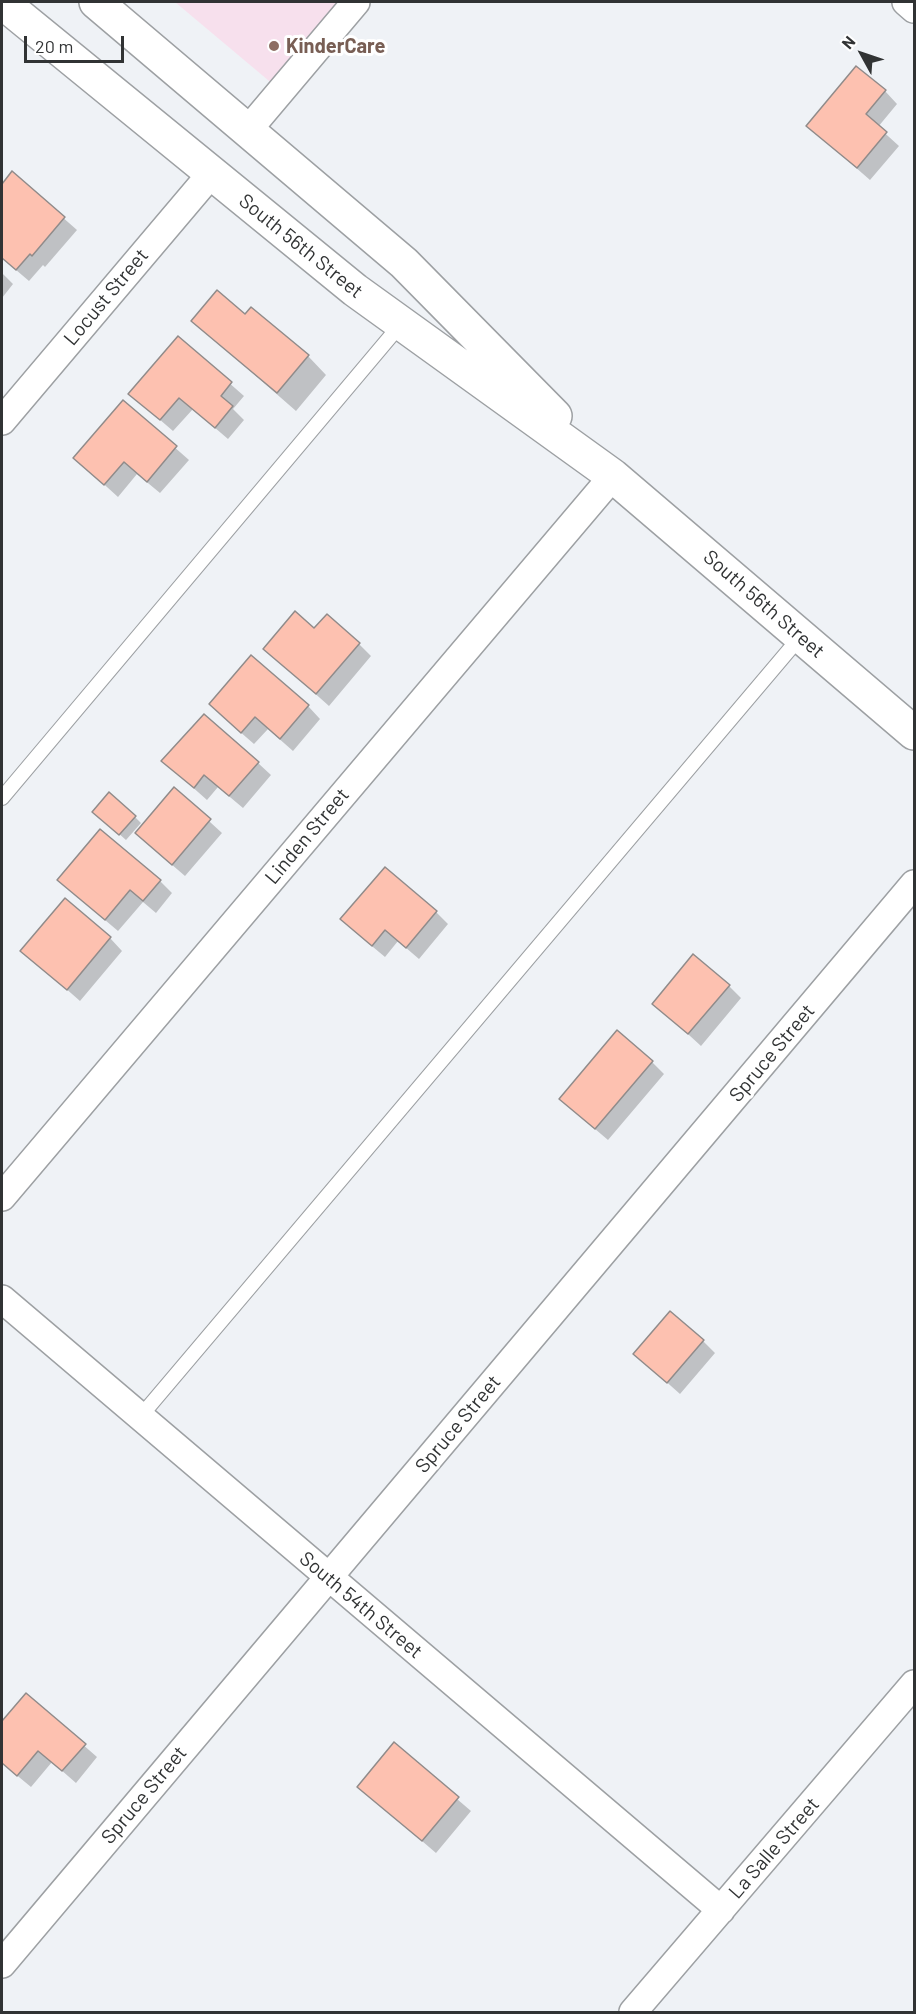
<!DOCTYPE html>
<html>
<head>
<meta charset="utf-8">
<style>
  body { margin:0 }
  #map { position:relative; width:916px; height:2014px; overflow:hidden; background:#eff2f6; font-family:Barlow,sans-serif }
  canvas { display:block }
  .frame { position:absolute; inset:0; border:3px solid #313334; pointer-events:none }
  .north { position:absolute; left:832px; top:24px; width:60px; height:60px; -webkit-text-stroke:4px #fff; paint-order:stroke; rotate:310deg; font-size:16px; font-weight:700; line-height:24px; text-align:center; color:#313334 }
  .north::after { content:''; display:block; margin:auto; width:21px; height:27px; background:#313334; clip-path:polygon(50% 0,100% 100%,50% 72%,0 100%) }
  .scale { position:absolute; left:24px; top:36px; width:100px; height:27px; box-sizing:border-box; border:3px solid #313334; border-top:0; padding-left:8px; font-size:18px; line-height:21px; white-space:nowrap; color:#313334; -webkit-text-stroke:4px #fff; paint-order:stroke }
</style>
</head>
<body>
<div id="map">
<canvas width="916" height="2014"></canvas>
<div class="frame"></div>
<div class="north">N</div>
<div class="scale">20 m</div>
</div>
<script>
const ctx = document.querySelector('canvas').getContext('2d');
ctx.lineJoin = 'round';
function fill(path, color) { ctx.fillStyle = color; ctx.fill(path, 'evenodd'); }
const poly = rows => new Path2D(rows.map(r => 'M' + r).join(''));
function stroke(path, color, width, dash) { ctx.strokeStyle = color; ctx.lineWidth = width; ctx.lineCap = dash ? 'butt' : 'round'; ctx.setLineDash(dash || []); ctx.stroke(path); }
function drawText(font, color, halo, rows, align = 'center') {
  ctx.font = font + ' Barlow,sans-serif'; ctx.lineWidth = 6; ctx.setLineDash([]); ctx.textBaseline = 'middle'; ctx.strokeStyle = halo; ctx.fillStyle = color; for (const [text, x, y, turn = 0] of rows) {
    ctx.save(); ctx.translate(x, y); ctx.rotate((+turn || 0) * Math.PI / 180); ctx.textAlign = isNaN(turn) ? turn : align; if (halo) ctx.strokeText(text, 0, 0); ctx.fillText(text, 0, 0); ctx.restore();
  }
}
fill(poly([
  [175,2,356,2,281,91]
]), '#f7e0ed');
fill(poly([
  [885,91,897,104,878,127,899,146,870,180,808,126],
  [12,173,77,230,45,267,43,265,29,281,2,258,2,186],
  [2,273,13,284,2,298],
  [246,316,308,356,326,375,296,411,193,321],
  [178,338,244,396,233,409,244,420,228,439,193,409,173,431,130,394],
  [123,402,189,460,160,493,137,474,118,497,75,458],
  [314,630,359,644,371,656,329,706,265,649],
  [308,706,320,719,293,751,268,729,254,744,223,717],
  [163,761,258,763,271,775,243,808,218,787,207,800],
  [174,789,222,833,185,876,149,845],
  [100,817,135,817,141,823,126,840],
  [160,881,172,893,156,913,143,902,118,931,72,892],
  [436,912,448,924,419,959,398,941,385,957,355,932],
  [110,938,122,951,80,1001,23,951],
  [729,986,741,998,701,1046,654,1003],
  [652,1062,664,1074,608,1140,574,1111],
  [703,1341,715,1353,680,1394,635,1354],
  [26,1695,97,1757,76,1783,52,1762,31,1787,2,1763,2,1723],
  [394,1745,471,1811,436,1853,359,1787]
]), '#0003');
const building = poly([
  [856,66,886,90,866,114,887,132,857,168,806,126,856,66],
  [12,171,65,217,32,256,30,254,16,270,2,258,2,184,12,171],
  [217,290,245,314,251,307,309,355,277,393,191,321,217,290],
  [178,336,232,382,221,396,233,406,215,428,179,398,160,420,128,394,178,336],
  [123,400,177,446,147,482,124,462,104,485,73,458,123,400],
  [295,611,314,628,327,614,360,643,316,694,263,649,295,611],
  [251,655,309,705,280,739,255,717,241,733,209,704,251,655],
  [204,714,259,762,229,796,204,775,194,788,161,761,204,714],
  [174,787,211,819,172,865,135,833,174,787],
  [109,792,136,816,119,835,92,812,109,792],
  [100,829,161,880,143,901,130,890,105,920,57,880,100,829],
  [385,867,437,911,406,948,385,930,372,946,340,919,385,867],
  [65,898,111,937,67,990,20,951,65,898],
  [693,954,730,985,688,1034,652,1004,693,954],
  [617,1030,653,1061,595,1129,559,1099,617,1030],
  [670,1311,704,1340,667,1383,633,1354,670,1311],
  [26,1693,86,1744,62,1771,38,1751,17,1776,2,1763,2,1721,26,1693],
  [394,1742,459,1797,422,1841,357,1787,394,1742]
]);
fill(building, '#fdc1b0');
stroke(building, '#908b8a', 1.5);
const service = poly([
  [2,798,401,324],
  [140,1417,801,636]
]);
const minor = poly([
  [906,2,914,9],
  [248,130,356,2],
  [2,421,211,174],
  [2,1197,613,476],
  [2,1299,721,1910],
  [2,1964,914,884],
  [633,2012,914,1684]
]);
const secondary = poly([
  [2,2,355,290,613,476,914,733],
  [96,2,404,263,555,416]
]);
stroke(service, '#9da0a3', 16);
stroke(minor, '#9da0a3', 30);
stroke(secondary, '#9da0a3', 36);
stroke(service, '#fff', 14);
stroke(minor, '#fff', 27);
stroke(secondary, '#fff', 33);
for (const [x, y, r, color] of [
  [274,46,6,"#8d6e63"]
]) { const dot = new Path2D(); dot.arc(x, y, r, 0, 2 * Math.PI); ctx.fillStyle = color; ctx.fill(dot); stroke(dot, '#fff', 2); }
drawText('bold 20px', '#785e54', '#fff', [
  ["KinderCare",286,46]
], 'left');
drawText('20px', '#313334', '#fff', [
  ["South 56th Street",301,246,39],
  ["Locust Street",106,297,-50],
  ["South 56th Street",764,604,41],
  ["Linden Street",307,836,-50],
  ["Spruce Street",772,1053,-50],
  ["Spruce Street",458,1424,-50],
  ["South 54th Street",361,1605,40],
  ["Spruce Street",144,1795,-50],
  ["La Salle Street",774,1848,-49]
]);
</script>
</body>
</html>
